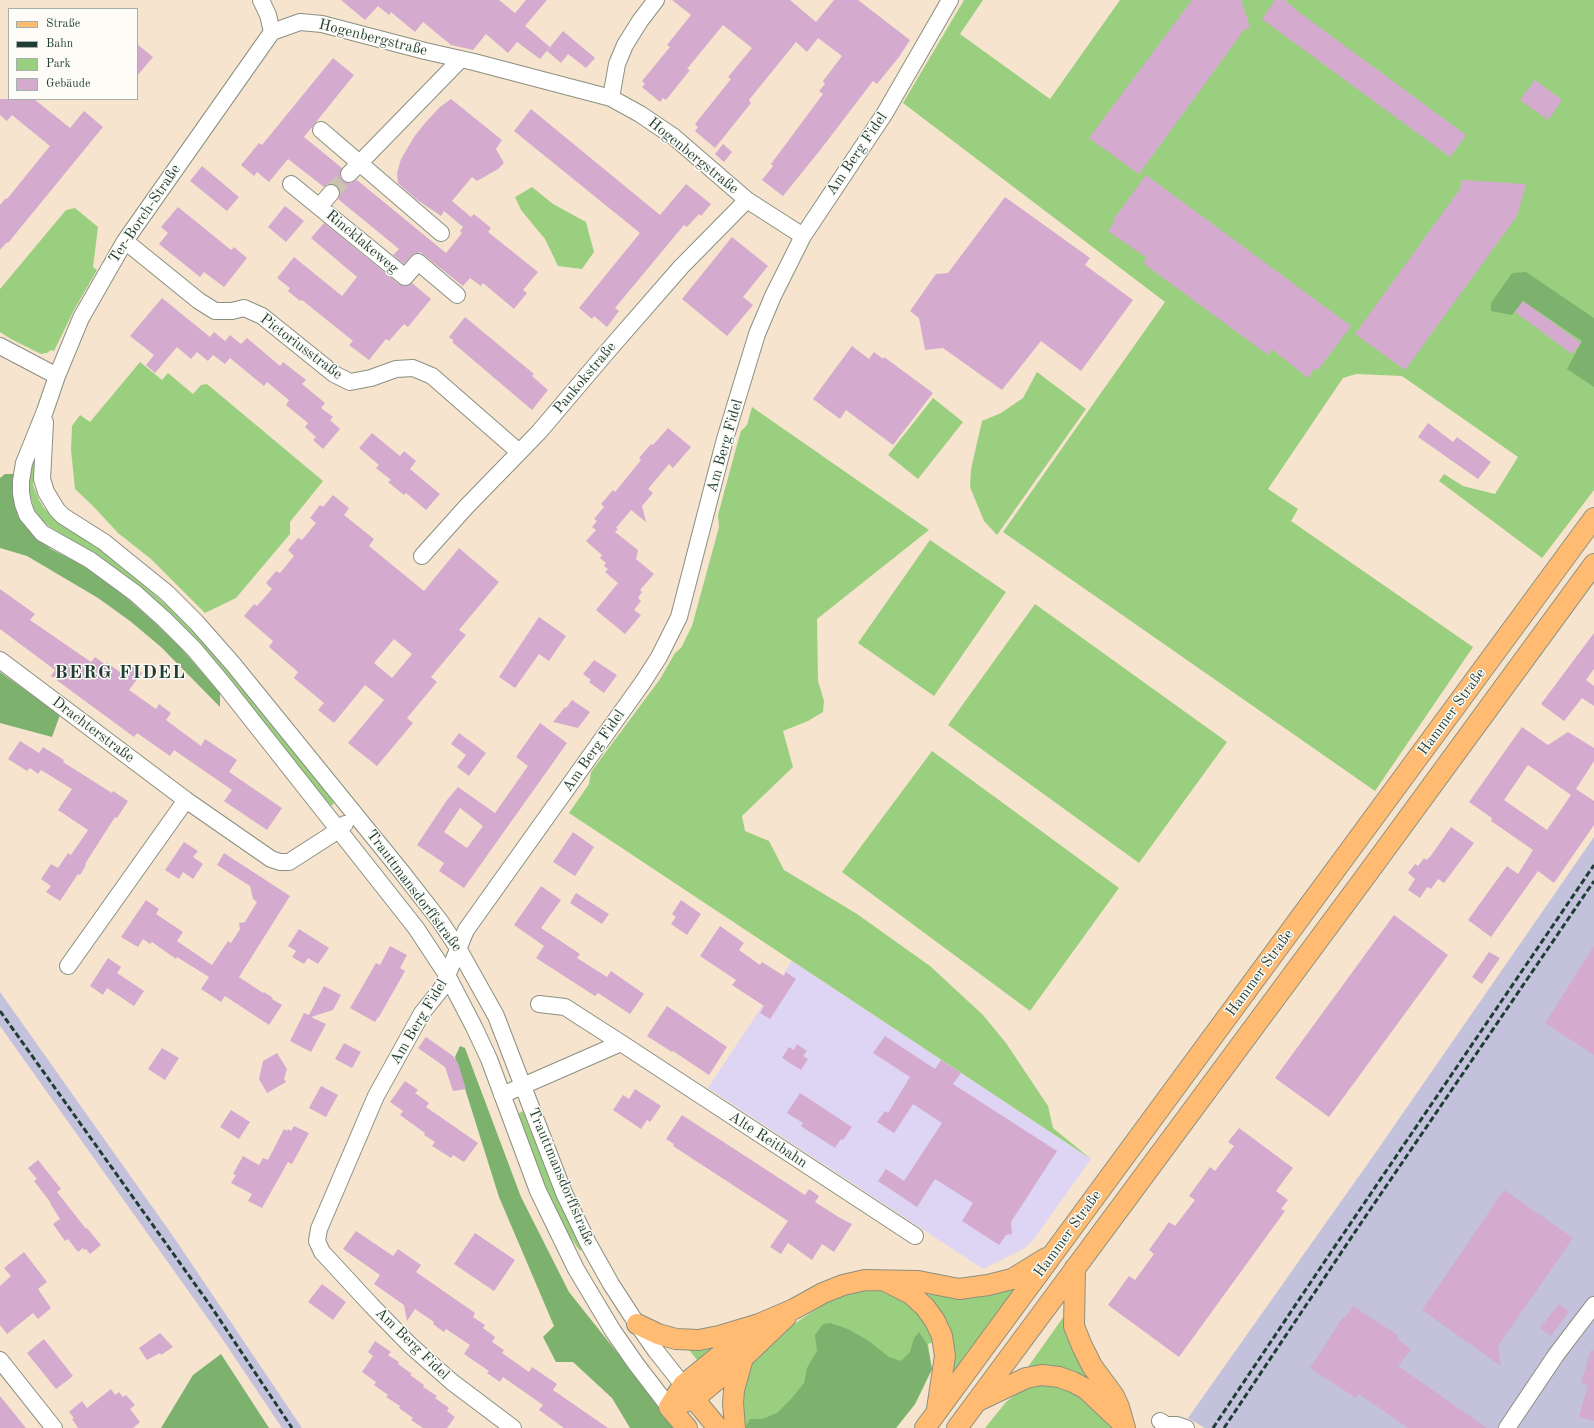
<!DOCTYPE html>
<html>
<head>
<meta charset="utf-8">
<style>
  body { margin:0 }
  #map { position:relative; width:1594px; height:1428px; overflow:hidden; background:#f6e4ce; font-family:"Old Standard TT",serif }
  canvas { display:block }
  .legend { position:absolute; left:8px; top:8px; width:130px; height:92px; box-sizing:border-box; background:#fdfcf7; border:1px solid #a4b0a9; margin:0; padding:5px 7px; list-style:none; font-size:12px; color:#1f3d34 }
  .legend li { display:flex; align-items:center; gap:8px; height:20px }
  .legend b { width:20px; border:1px solid #a4b0a9 }
</style>
</head>
<body>
<div id="map">
<canvas width="1594" height="1428"></canvas>
<ul class="legend">
<li><b style="height:5px;background:#febb71"></b>Straße</li>
<li><b style="height:5px;background:#1f3d34"></b>Bahn</li>
<li><b style="height:11px;background:#9bcf80"></b>Park</li>
<li><b style="height:11px;background:#d4abce"></b>Gebäude</li>
</ul>
</div>
<script>
const ctx = document.querySelector('canvas').getContext('2d');
ctx.lineJoin = 'round';
function fill(path, color) { ctx.fillStyle = color; ctx.fill(path, 'evenodd'); }
const poly = rows => new Path2D(rows.map(r => 'M' + r).join(''));
function stroke(path, color, width, dash) { ctx.strokeStyle = color; ctx.lineWidth = width; ctx.lineCap = dash ? 'butt' : 'round'; ctx.setLineDash(dash || []); ctx.stroke(path); }
function drawText(font, color, halo, rows, align = 'center') {
  ctx.font = font + ' "Old Standard TT",serif'; ctx.lineWidth = 3; ctx.setLineDash([]); ctx.textBaseline = 'middle'; ctx.strokeStyle = halo; ctx.fillStyle = color; for (const [text, x, y, turn = 0] of rows) {
    ctx.save(); ctx.translate(x, y); ctx.rotate((+turn || 0) * Math.PI / 180); ctx.textAlign = isNaN(turn) ? turn : align; if (halo) ctx.strokeText(text, 0, 0); ctx.fillText(text, 0, 0); ctx.restore();
  }
}
fill(poly([
  [792,961,1091,1159,1034,1239,1025,1248,983,1269,708,1088]
]), '#ded5f5');
fill(poly([
  [1594,837,1594,1428,1205,1428,1188,1418,1376,1152],
  [0,992,175,1239,302,1428,282,1428,221,1337,0,1026]
]), '#c3c1db');
fill(poly([
  [964,0,983,0,960,34,1050,99,1120,0,1594,0,1594,490,1542,558,1439,481,1444,474,1463,486,1495,494,1518,457,1402,376,1356,374,1343,378,1268,489,1298,509,1291,521,1473,647,1375,791,1003,532,1165,302,903,103],
  [532,187,553,204,586,222,594,252,582,269,558,266,545,239,521,210,515,197],
  [75,208,98,227,93,267,97,270,74,310,54,351,51,350,47,353,41,354,11,339,0,332,0,289,66,210],
  [140,362,162,380,168,373,193,394,201,385,207,384,323,481,290,522,290,534,236,598,205,613,151,559,118,533,93,506,75,489,71,450,72,426,80,415,90,422],
  [1037,372,1086,409,997,535,984,521,970,487,971,469,982,421,1001,413,1023,398],
  [933,398,963,422,918,479,888,455],
  [752,407,929,530,817,619,818,681,824,701,823,712,808,721,783,731,793,767,742,816,745,831,769,841,784,870,857,914,930,966,983,1015,1006,1043,1048,1106,1053,1128,1091,1159,569,813,589,784,591,772,660,679,675,653,681,648,692,626,719,527,718,515,738,441,741,431,747,425],
  [33,461,35,461,36,464,33,485,39,500,44,508,50,514,110,557,174,611,210,650,246,692,334,800,333,805,328,806,242,695,207,653,140,587,101,558,50,527,42,520,34,509,29,491,28,481],
  [930,540,1006,592,934,696,858,643],
  [1035,604,1227,742,1139,863,948,725],
  [932,751,1119,888,1030,1011,842,872],
  [523,1111,560,1203,582,1248,580,1251,563,1227,540,1176,518,1114],
  [1030,1270,941,1389,941,1340,910,1294,961,1295],
  [866,1290,881,1290,913,1304,937,1341,928,1344,932,1369,915,1404,896,1428,746,1428,744,1417,743,1399,745,1374,757,1354,776,1336,824,1304,853,1292],
  [1069,1309,1101,1386,1023,1374],
  [724,1341,701,1365,686,1346],
  [1038,1383,1077,1390,1109,1423,1111,1428,985,1428,1006,1402,1026,1386]
]), '#9bcf80');
fill(poly([
  [1526,272,1594,318,1594,387,1567,369,1582,341,1523,301,1512,315,1491,311,1491,303,1512,273],
  [5,474,13,474,14,487,34,535,51,549,82,565,120,592,155,623,180,647,220,693,220,707,161,647,130,621,98,598,27,556,0,548,0,478],
  [0,672,60,715,52,737,0,723],
  [460,1046,465,1048,521,1197,569,1292,677,1428,630,1428,612,1398,573,1362,556,1362,543,1337,554,1326,499,1197,455,1057],
  [830,1323,848,1329,869,1341,889,1357,901,1361,910,1352,914,1338,919,1332,927,1344,932,1369,915,1404,896,1428,746,1428,746,1426,750,1419,762,1419,777,1413,791,1399,804,1383,807,1368,817,1351,815,1335,823,1324],
  [221,1354,269,1428,161,1428,193,1375]
]), '#7cb26e');
fill(poly([
  [341,0,499,0,515,13,526,0,547,0,525,26,550,47,540,59,517,42,508,53,486,34,473,50,451,45,423,22,415,32,391,12,389,15,378,6,365,20],
  [672,0,790,0,816,22,834,0,858,0,910,40,899,57,877,84,873,81,821,149,783,196,762,180,773,166,771,164,823,94,819,91,825,84,823,81,842,56,818,38,807,52,796,42,749,100,751,103,715,148,695,131,698,127,695,124,731,79,728,77,752,48,723,25,687,69,690,70,666,100,663,98,660,102,642,87,645,84,642,81,670,47,667,45,691,15],
  [1192,0,1241,0,1250,27,1244,30,1139,174,1089,138],
  [1275,0,1285,0,1296,10,1466,135,1450,157,1262,19],
  [563,31,595,58,586,68,568,54,561,63,547,51],
  [137,44,153,57,137,76],
  [333,58,354,75,304,137,342,168,340,176,343,181,351,183,357,180,446,253,462,233,460,231,463,227,444,211,441,216,416,199,398,183,397,173,401,159,414,137,425,123,440,107,451,99,502,140,496,149,504,163,498,169,477,181,472,177,452,201,471,217,474,214,491,228,488,232,538,272,523,290,527,293,514,309,483,283,481,286,470,278,463,286,420,252,411,256,404,264,393,255,399,249,338,199,340,194,337,186,332,184,328,184,324,187,288,159,269,182,257,172,254,176,241,165,259,143,262,145],
  [1535,80,1562,100,1548,120,1520,100],
  [0,99,34,99,70,128,84,111,103,127,8,243,7,242,0,250,0,205,6,198,7,199,50,146,12,115,7,121,0,115],
  [531,109,660,215,686,184,711,204,701,216,699,214,687,227,684,225,615,308,619,311,607,327,594,316,592,319,579,308,640,233,514,131],
  [723,144,732,152,724,162,715,154],
  [202,166,239,197,227,211,190,181],
  [1146,175,1351,326,1318,370,1315,368,1308,378,1272,349,1268,355,1143,263,1147,258,1108,231,1115,221,1113,220],
  [1462,180,1526,184,1517,216,1405,370,1355,334,1460,189],
  [1005,197,1090,258,1085,265,1133,300,1081,371,1041,341,1002,390,943,348,925,350,919,318,910,311,936,274,948,273],
  [285,206,304,221,286,242,268,227],
  [178,207,231,250,234,247,247,258,224,287,204,272,200,277,159,244,168,233,161,227],
  [324,223,399,284,404,286,412,283,431,299,408,327,404,324,389,341,386,339,369,360,349,345,353,341,302,300,300,301,288,291,290,288,277,278,294,257,342,296,357,277,311,238],
  [732,237,768,266,743,297,753,305,727,336,682,299],
  [162,298,210,337,214,332,225,341,230,335,241,344,247,338,280,366,283,362,306,380,302,384,325,403,321,408,333,417,330,420,340,429,323,449,313,440,316,437,305,427,308,423,286,405,289,400,267,382,264,386,230,358,225,364,213,355,208,361,197,352,191,359,177,347,155,373,146,365,154,355,130,336],
  [1523,301,1581,343,1572,354,1515,312],
  [465,317,534,374,532,376,548,390,532,410,452,342,454,341,449,337],
  [852,346,869,359,874,352,883,359,884,357,933,393,893,445,846,410,840,419,813,399],
  [1428,423,1453,442,1457,437,1491,462,1478,479,1418,437],
  [668,428,691,447,673,468,669,464,648,489,653,493,642,506,646,522,631,510,616,528,618,529,615,532,638,550,636,559,654,574,640,590,642,592,638,598,641,601,634,610,641,615,625,634,596,610,618,583,605,572,608,569,604,566,606,563,600,558,602,555,586,541,596,530,592,527,597,521,594,519,604,507,601,504,613,490,615,492,641,460,639,458,651,444,653,445],
  [372,433,400,456,404,451,416,461,410,469,440,494,426,510,406,493,404,495,388,482,391,480,376,468,379,465,359,448],
  [333,495,349,508,344,515,374,539,369,546,424,591,459,548,499,582,459,630,466,635,431,677,437,682,407,718,413,723,377,766,348,743,384,700,365,685,334,723,318,710,324,703,294,678,298,672,269,647,273,641,244,616,254,604,257,606,272,589,266,583,276,571,280,573,294,556,288,550,298,538,302,540,316,523,310,518,320,505,323,507],
  [394,639,412,654,392,678,374,663],
  [0,589,35,614,30,620,91,662,95,657,106,665,107,663,124,675,131,665,142,673,129,690,156,709,159,704,171,713,166,720,201,746,205,739,237,760,229,772,282,808,267,830,224,801,232,790,174,750,170,756,137,733,134,737,51,676,55,670,0,629],
  [539,617,566,636,549,661,539,654,515,688,499,677],
  [1594,633,1594,669,1586,680,1594,686,1594,706,1582,698,1564,721,1541,704],
  [594,660,617,675,604,693,589,682,591,680,583,674],
  [572,700,590,712,578,728,553,722,565,707,566,708],
  [540,723,567,743,464,888,439,871,444,863,417,845,447,800,458,787,495,813,528,766,516,757],
  [460,808,483,826,467,848,444,832],
  [1522,727,1548,745,1568,732,1594,748,1594,761,1576,789,1594,801,1594,825,1554,883,1538,871,1491,937,1468,920,1507,866,1518,874,1533,850,1491,821,1492,818,1469,802],
  [1528,765,1571,795,1547,830,1504,800],
  [459,733,486,753,469,776,457,767,466,755,451,744],
  [20,741,39,753,43,747,64,760,63,762,112,793,113,791,128,801,117,818,115,817,85,864,86,865,80,875,78,874,60,901,46,892,51,886,41,879,51,864,58,868,68,853,71,855,88,830,58,810,72,789,41,770,38,774,30,768,27,771,8,759],
  [1451,827,1474,843,1444,883,1438,879,1431,889,1427,887,1420,898,1408,890,1415,879,1408,873,1415,864,1418,866,1424,858,1426,860,1430,857],
  [573,832,594,847,575,876,553,862],
  [184,842,198,851,193,857,203,864,193,879,183,872,179,879,165,870],
  [224,853,290,896,239,977,263,993,264,992,273,998,272,999,282,1005,269,1025,225,996,221,1002,201,989,209,977,177,957,176,959,152,942,150,944,143,939,138,947,121,937,146,900,159,909,156,914,183,932,177,941,212,965,228,941,231,943,240,929,239,923,245,922,257,902,253,899,250,886,217,865],
  [541,886,561,900,541,928,580,954,577,958,607,977,611,971,644,994,630,1014,598,993,595,996,536,958,544,946,514,925],
  [576,893,609,914,602,924,570,903],
  [681,900,701,914,687,935,671,924,676,917,672,914],
  [1394,915,1448,955,1329,1117,1275,1078],
  [720,926,744,943,739,950,760,965,762,962,784,976,786,972,796,979,770,1019,760,1013,764,1006,732,985,736,980,700,956],
  [299,929,329,948,318,964,308,958,304,964,292,957,296,951,288,946],
  [390,946,407,955,400,968,405,971,379,1017,378,1017,375,1022,350,1008,376,963,380,965],
  [1594,946,1594,1055,1545,1023],
  [1489,952,1500,958,1482,984,1472,977],
  [108,958,121,967,117,973,144,991,134,1006,107,988,103,995,90,986],
  [324,986,341,995,333,1010,311,1017,326,1024,311,1052,290,1041,304,1013,309,1015],
  [667,1006,727,1047,709,1075,673,1051,672,1052,647,1036],
  [885,1036,935,1069,941,1060,961,1073,953,1084,1057,1151,1011,1222,1012,1234,1006,1235,999,1245,962,1221,973,1203,935,1179,917,1207,878,1181,886,1169,904,1181,942,1123,913,1104,894,1133,877,1122,885,1111,888,1113,910,1077,873,1053],
  [426,1037,453,1056,458,1063,466,1089,453,1091,445,1067,418,1048],
  [344,1043,361,1052,352,1068,335,1059],
  [797,1044,807,1051,803,1056,808,1059,801,1070,782,1058,789,1047,794,1050],
  [162,1048,179,1058,165,1080,148,1069],
  [277,1053,287,1069,284,1079,286,1082,267,1093,259,1079,263,1061],
  [405,1081,418,1090,415,1093,429,1103,426,1107,478,1143,464,1162,453,1155,451,1158,432,1146,435,1142,424,1135,425,1133,400,1115,403,1111,390,1102],
  [321,1086,338,1095,326,1117,309,1108],
  [635,1089,661,1106,650,1122,647,1120,641,1129,613,1110,623,1095,629,1099],
  [800,1093,852,1127,843,1140,841,1139,835,1148,801,1126,803,1123,787,1113],
  [231,1110,250,1122,239,1139,220,1127],
  [682,1115,805,1195,809,1189,819,1196,815,1202,840,1218,852,1224,834,1252,822,1244,812,1260,788,1243,781,1254,770,1247,788,1221,673,1146,674,1144,666,1139],
  [294,1126,309,1133,292,1164,288,1162,262,1208,248,1201,252,1194,231,1183,236,1175,233,1174,243,1156,259,1165,263,1158,268,1160,284,1129,287,1131,288,1129,291,1131],
  [1239,1128,1293,1168,1276,1191,1288,1200,1281,1209,1285,1211,1179,1357,1108,1305,1129,1276,1135,1280,1154,1254,1149,1250,1169,1222,1175,1226,1195,1200,1189,1196,1210,1167,1215,1171,1234,1146,1228,1142],
  [38,1160,61,1189,57,1192,86,1229,87,1228,101,1245,90,1254,86,1249,84,1250,83,1248,78,1252,68,1239,65,1241,53,1224,60,1219,50,1203,51,1203,34,1181,37,1179,28,1168],
  [1504,1190,1573,1238,1498,1346,1501,1366,1422,1310],
  [356,1231,393,1256,398,1249,421,1265,416,1272,475,1313,473,1317,485,1325,483,1328,495,1337,492,1342,504,1350,502,1353,529,1372,532,1367,557,1384,553,1390,608,1428,564,1428,539,1410,543,1405,503,1377,500,1382,487,1373,489,1371,464,1354,470,1345,446,1329,444,1332,433,1324,434,1322,415,1309,407,1321,404,1305,374,1284,380,1275,343,1249],
  [475,1233,515,1260,494,1291,454,1264],
  [24,1252,47,1282,38,1289,51,1308,38,1319,33,1313,7,1334,0,1325,0,1286,11,1276,4,1268],
  [322,1284,346,1302,333,1320,308,1302],
  [1559,1304,1569,1311,1551,1336,1540,1328],
  [1353,1306,1399,1336,1397,1339,1411,1349,1398,1366,1487,1428,1408,1428,1359,1394,1356,1398,1310,1368,1343,1317,1345,1318],
  [160,1333,173,1347,161,1355,160,1353,147,1360,139,1348],
  [44,1339,73,1376,56,1389,27,1353],
  [375,1341,391,1352,388,1355,399,1362,398,1364,412,1374,410,1375,424,1385,423,1387,437,1396,435,1398,449,1408,447,1411,455,1417,447,1428,423,1428,411,1420,413,1418,399,1408,400,1406,386,1397,388,1395,374,1385,376,1382,362,1372,373,1356,368,1352],
  [1591,1350,1594,1351,1594,1421,1579,1417,1588,1385,1581,1383],
  [111,1389,115,1395,119,1392,123,1397,126,1395,135,1405,130,1409,140,1422,133,1428,78,1428,72,1419,74,1418,69,1412,82,1401,87,1408],
  [0,1396,26,1428,0,1428]
]), '#d4abce');
stroke(poly([
  [331,193,349,174]
]), '#cbc3af', 16, [16, 8]);
const minor = poly([
  [261,0,268,15,272,32],
  [272,32,125,241,81,318,57,376,45,411,24,463,21,481,21,493,23,504,27,515,42,533,90,560,135,593,165,620,194,649,225,686,416,928,447,975,474,1027,489,1059,538,1191,576,1269,613,1331,636,1364,669,1407],
  [272,32,300,22,322,24,425,51,474,62,611,98,640,114,674,137,747,200,803,236],
  [611,98,617,64,625,45,640,21,656,0],
  [321,130,441,233],
  [349,174,461,59],
  [291,184,405,277,418,262,457,295],
  [319,207,331,193],
  [125,241,199,301,215,311,232,311,244,308,262,316,334,374,350,382,371,378,396,369,413,368,432,376,519,452],
  [0,346,57,376],
  [45,422,42,479,46,492,57,510,63,516,104,542,131,564,167,593,196,622,233,664,401,871,440,921,458,948,496,1016,564,1193,588,1243,611,1284,637,1324,656,1351,683,1385],
  [422,556,467,506,539,432,606,353,681,267,747,200],
  [0,660,186,800,271,859,280,862,289,862,331,835,345,824],
  [68,966,186,800],
  [539,1004,565,1007,621,1043],
  [502,1095,621,1043,915,1236],
  [0,1360,54,1428],
  [1160,1421,1166,1425,1177,1425,1186,1428],
  [513,1428,452,1382,410,1345,372,1306,322,1252,317,1241,319,1229,376,1096,422,1013,442,988,466,930,643,682,659,657,679,617,725,439,757,334,773,296,803,236,885,113,950,0],
  [1507,1428,1556,1355,1594,1305]
]);
const major = poly([
  [1075,1268,1074,1326,1082,1346,1092,1366,1114,1396,1119,1407,1125,1428],
  [887,1282,911,1294,925,1307,935,1321,942,1336,945,1356,937,1409],
  [637,1324,658,1334,676,1339,699,1340,719,1336,759,1324,794,1309,823,1293,843,1285,865,1280,918,1281,959,1289,988,1285,1012,1279,1046,1258],
  [685,1388,718,1428],
  [980,1400,1026,1378,1042,1375,1059,1377,1073,1382,1086,1389,1123,1424],
  [669,1407,694,1399,743,1358,786,1317],
  [669,1407,683,1385,750,1331],
  [669,1407,687,1428],
  [735,1428,733,1403,734,1390,743,1358],
  [925,1428,1594,518],
  [957,1428,1365,877,1594,564]
]);
stroke(minor, '#8a9081', 18);
stroke(major, '#8a9081', 22);
stroke(minor, '#fff', 16);
stroke(major, '#febb71', 20);
stroke(poly([
  [0,1011,212,1308,292,1428],
  [1213,1428,1325,1261,1594,865],
  [1224,1428,1359,1226,1594,881]
]), '#1f3d34', 3, [6, 3]);
drawText('15px', '#1f3d34', '#fdfcf7', [
  ["Hogenbergstraße",373,38,14],
  ["Am Berg Fidel",857,154,-56],
  ["Hogenbergstraße",693,156,39],
  ["Ter-Borch-Straße",145,214,-56],
  ["Rincklakeweg",362,242,40],
  ["Pictoriusstraße",301,347,37],
  ["Pankokstraße",585,378,-50],
  ["Am Berg Fidel",725,446,-74],
  ["Hammer Straße",1452,712,-54],
  ["Drachterstraße",93,730,37],
  ["Am Berg Fidel",594,751,-55],
  ["Trauttmansdorffstraße",414,891,53],
  ["Hammer Straße",1260,973,-54],
  ["Am Berg Fidel",419,1022,-59],
  ["Alte Reitbahn",768,1140,33],
  ["Trauttmansdorffstraße",561,1177,67],
  ["Hammer Straße",1068,1234,-54],
  ["Am Berg Fidel",412,1344,44]
]);
ctx.letterSpacing = '1px';
drawText('bold 19px', '#1f3d34', '#fdfcf7', [
  ["BERG FIDEL",120,673]
]);
ctx.letterSpacing = '0px';
</script>
</body>
</html>
